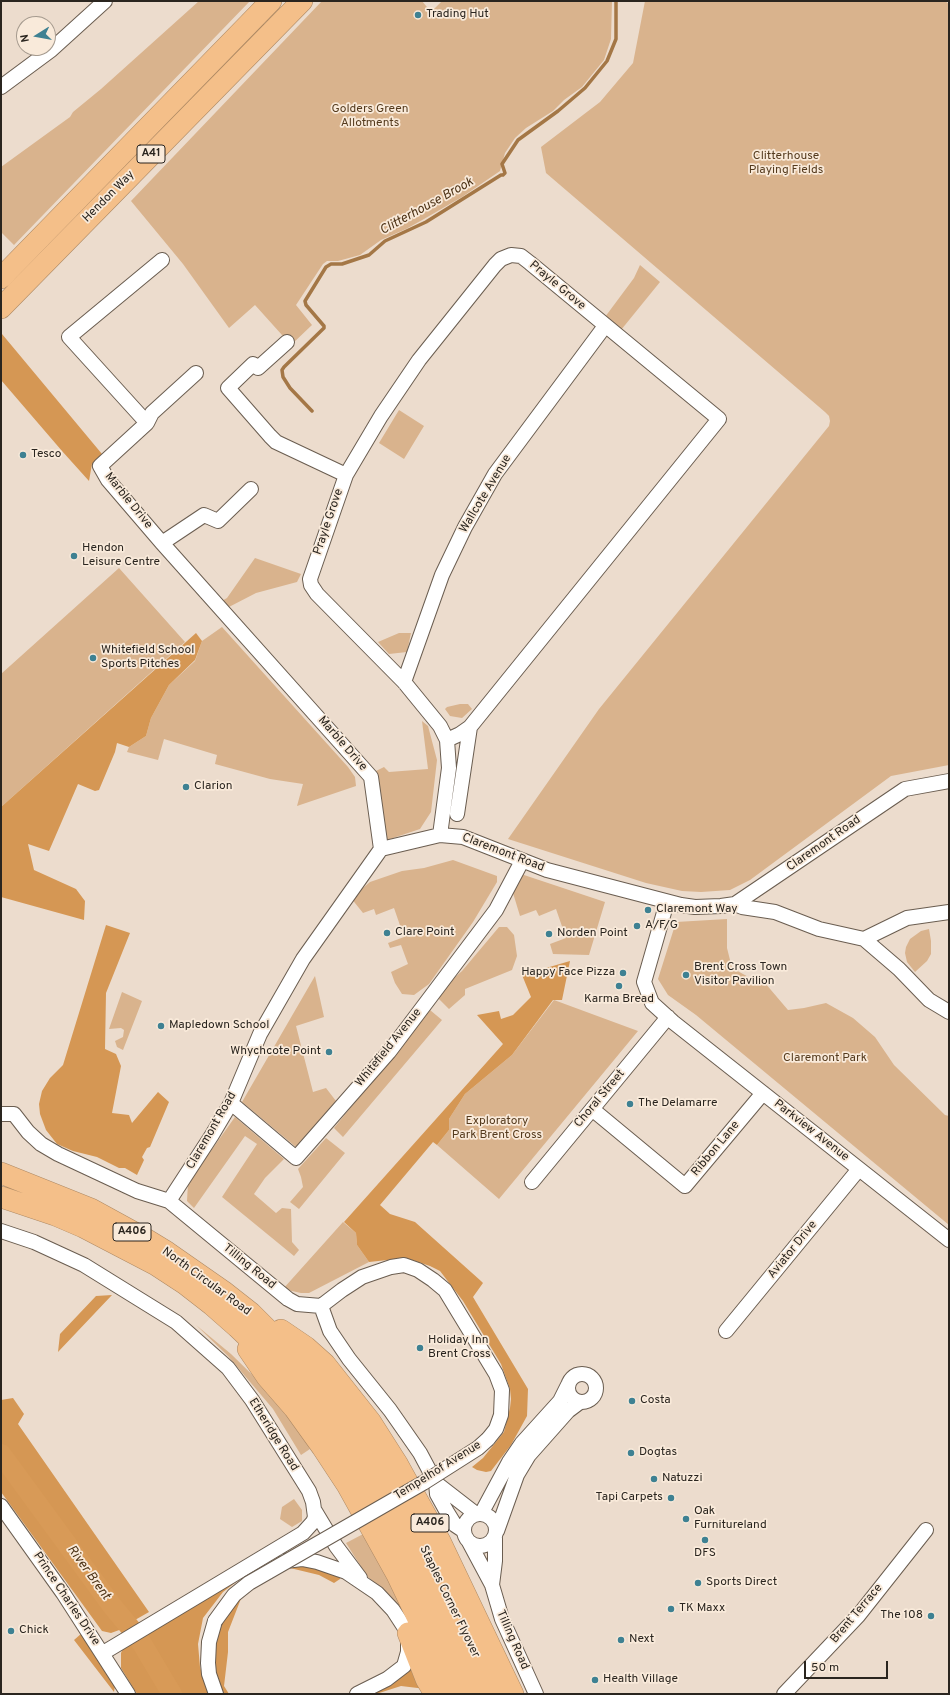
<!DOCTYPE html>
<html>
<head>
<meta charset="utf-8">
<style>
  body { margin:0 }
  #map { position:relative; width:950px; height:1695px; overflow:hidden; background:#ecdccd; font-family:Overpass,sans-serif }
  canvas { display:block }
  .frame { position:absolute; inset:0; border:2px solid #2a251f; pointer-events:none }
  .north { position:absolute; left:16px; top:16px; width:40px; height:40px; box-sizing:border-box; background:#f9eada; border:1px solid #a69b8f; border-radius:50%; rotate:259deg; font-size:11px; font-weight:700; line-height:16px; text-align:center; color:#2a251f }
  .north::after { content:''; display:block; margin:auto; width:14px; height:18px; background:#3e8192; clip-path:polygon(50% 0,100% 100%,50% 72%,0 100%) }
  .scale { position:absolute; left:804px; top:1661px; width:84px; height:18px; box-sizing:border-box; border:2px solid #2a251f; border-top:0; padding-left:5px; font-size:12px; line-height:14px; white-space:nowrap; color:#2a251f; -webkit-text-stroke:3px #f9eada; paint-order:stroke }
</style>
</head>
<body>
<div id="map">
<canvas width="950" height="1695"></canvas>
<div class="frame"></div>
<div class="north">N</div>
<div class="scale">50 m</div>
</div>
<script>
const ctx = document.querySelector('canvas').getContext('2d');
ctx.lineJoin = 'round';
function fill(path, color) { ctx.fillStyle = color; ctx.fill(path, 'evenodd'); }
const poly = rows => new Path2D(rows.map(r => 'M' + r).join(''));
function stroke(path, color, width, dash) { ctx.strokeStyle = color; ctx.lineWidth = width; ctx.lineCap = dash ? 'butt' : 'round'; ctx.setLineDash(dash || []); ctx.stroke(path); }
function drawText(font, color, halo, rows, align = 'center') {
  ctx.font = font + ' Overpass,sans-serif'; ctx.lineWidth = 3.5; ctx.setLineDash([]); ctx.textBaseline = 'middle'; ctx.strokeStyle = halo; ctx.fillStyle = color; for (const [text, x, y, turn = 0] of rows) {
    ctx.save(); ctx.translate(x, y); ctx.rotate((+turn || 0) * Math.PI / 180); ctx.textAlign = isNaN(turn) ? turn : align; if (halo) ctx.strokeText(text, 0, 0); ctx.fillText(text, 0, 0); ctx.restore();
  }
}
fill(poly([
  [199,1,250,1,14,245,1,232,1,167,70,117,73,112,101,89],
  [322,1,422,1,431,12,442,1,612,1,611,39,604,60,582,87,564,100,553,111,526,128,515,138,505,153,500,171,462,197,424,219,406,229,381,240,360,255,338,261,327,261,323,264,296,305,312,325,291,345,255,305,229,328,183,264,131,201],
  [645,1,945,1,949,4,949,765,891,776,750,880,730,890,701,892,682,891,646,883,508,839,599,709,829,426,830,421,829,416,825,412,546,173,541,147,600,102,633,63],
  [640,265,660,282,621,330,605,317,634,278],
  [399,410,424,426,404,459,379,443],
  [255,558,301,574,297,582,256,593,227,608,220,602,227,598],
  [119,568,185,642,1,807,1,674],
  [222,627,348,767,355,777,356,786,297,806,303,784,270,779,215,764,217,755,164,739,158,760,127,752,129,747,146,736,151,718,169,685,195,661,202,641],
  [399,633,411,633,407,652,389,654,378,642],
  [460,704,468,704,472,709,462,718,450,716,445,709,447,707],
  [422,721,428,726,437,760,431,812,420,829,384,841,374,772,384,767,389,772,428,769],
  [453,860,497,876,497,882,473,922,429,984,414,995,402,994,395,983,391,972,408,964,401,945,390,948,388,943,404,937,394,908,376,915,374,909,363,913,351,898,370,882,402,871,424,868],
  [521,874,605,902,589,955,553,954,550,944,566,938,556,909,539,916,536,910,520,916,513,893],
  [727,919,727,948,732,968,754,980,765,983,788,1010,804,1008,826,1003,853,1018,875,1037,894,1065,945,1115,949,1116,949,1225,696,1015,668,995,658,979,676,922],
  [499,927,507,927,514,935,517,956,512,970,465,989,465,995,449,1009,435,995,462,971],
  [929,929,931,941,931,954,927,961,915,972,907,962,905,953,906,947,910,939,921,931],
  [315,976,324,1017,296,1026,313,1092,326,1088,336,1101,296,1147,242,1102],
  [122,992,142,1001,123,1050,117,1047,115,1041,123,1037,124,1030,121,1028,109,1029],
  [554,1000,638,1031,499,1199,437,1145,449,1130,449,1119,465,1094,512,1055],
  [430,1010,442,1020,343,1137,334,1128],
  [235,1117,284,1159,265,1178,254,1194,276,1213,282,1208,291,1209,292,1242,299,1250,294,1256,222,1197,257,1144,245,1136,194,1208,187,1201,188,1183],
  [326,1138,345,1153,299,1209,290,1202,303,1187,301,1177,298,1169],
  [343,1222,356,1233,357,1245,369,1262,309,1293,301,1293,283,1289],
  [196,1325,231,1354,278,1400,291,1416,310,1449,301,1455,273,1409,228,1356],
  [294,1499,302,1510,302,1521,292,1527,280,1519,282,1507],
  [367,1532,407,1611,402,1613,388,1595,367,1576,346,1543]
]), '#d9b38d');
fill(poly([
  [2,334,102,454,92,464,89,481,62,451,1,380,1,335],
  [196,633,202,641,195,660,169,685,151,718,146,736,129,747,117,743,115,752,99,790,95,791,78,784,49,851,28,844,34,870,76,889,85,901,84,920,1,897,1,807],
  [106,925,130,933,106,993,105,1049,116,1054,121,1066,112,1113,129,1115,132,1123,158,1092,169,1102,150,1147,147,1148,142,1157,144,1160,137,1175,125,1168,119,1168,97,1157,73,1151,57,1144,46,1130,40,1114,39,1104,42,1091,50,1078,63,1065],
  [570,961,562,1000,553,1000,512,1055,465,1094,449,1119,449,1130,437,1145,433,1142,380,1205,390,1214,415,1222,481,1281,483,1283,473,1297,528,1389,527,1416,511,1445,491,1471,486,1472,477,1470,472,1467,483,1458,504,1432,510,1408,511,1399,510,1389,501,1364,463,1301,440,1271,430,1266,406,1258,369,1262,357,1245,356,1233,344,1222,503,1044,477,1015,499,1011,501,1019,513,1015,531,997,522,975],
  [112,1295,58,1352,60,1334,96,1296],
  [13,1398,24,1414,18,1424,149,1612,135,1620,114,1597,1,1445,1,1400],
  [1,1463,83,1570,122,1629,111,1633,102,1631,1,1492],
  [302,1562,341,1573,340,1579,334,1583,319,1575,290,1568],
  [252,1570,223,1592,203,1618,198,1644,200,1667,208,1694,182,1694,144,1631],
  [242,1596,228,1632,228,1652,224,1686,229,1694,222,1694,213,1679,212,1648,218,1630,227,1611],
  [82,1633,115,1686,114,1692,74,1640],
  [133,1639,164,1694,137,1694,121,1668,121,1653,125,1644],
  [412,1653,426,1689,401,1686,376,1694,364,1694]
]), '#d59754');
stroke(poly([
  [312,411,290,388,283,377,282,370,284,367,324,328,324,326,306,305,305,301,326,267,331,264,342,264,369,255,385,241,426,222,501,175,503,175,505,173,502,164,518,140,558,111,585,88,607,61,616,39,616,1]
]), '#a47746', 3.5);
stroke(poly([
  [1,1454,113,1607,138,1637,172,1694]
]), '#d89a57', 20);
const minor = poly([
  [1,87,51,50,105,1],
  [162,260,69,337,147,423,100,466,108,480,162,543,371,777,381,849],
  [287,342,258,368,253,364,228,388,270,436,276,442,346,475],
  [147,423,152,413,196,373],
  [162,543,204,515,218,521,251,489],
  [404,682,442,575,465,527,495,474,605,326],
  [457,814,470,727],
  [440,835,449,768,447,740,440,726,404,682,317,594,311,585,310,579,346,475,381,416,419,360,495,265,501,259,511,255,521,256,530,263,719,419,470,727,460,734,447,740],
  [667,902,644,982,652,1003,673,1022,949,1240],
  [735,904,742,907,775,912,819,929,864,939,907,918,949,912],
  [864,939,899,969,929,1000,949,1012],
  [231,1103,296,1158,389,1052,496,910,522,861],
  [592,1109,685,1186,763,1093],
  [1,1114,14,1114,28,1132,41,1144,58,1154,137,1191,169,1201,288,1299,297,1304,321,1306],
  [532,1182,668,1017],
  [169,1201,212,1135,231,1103,260,1034,303,959,381,849,440,835,463,837,547,870,681,905,695,907,721,906,735,904,905,789,949,781],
  [1,1231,34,1242,84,1265,176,1322,228,1368,252,1400,309,1491,313,1502,315,1517,313,1522,303,1533,103,1653],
  [321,1306,342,1290,362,1277,391,1267,404,1265,418,1270,433,1280,445,1290,496,1374,502,1390,501,1415,496,1429,488,1439],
  [321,1306,330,1331,349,1359,390,1410,420,1453,436,1483,437,1494,447,1512,455,1525,464,1531],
  [726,1331,859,1169],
  '568 1388a14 14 0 1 1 28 0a14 14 0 1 1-28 0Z',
  [436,1483,476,1514],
  [1,1506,63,1593,128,1694],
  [315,1511,336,1546,360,1578],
  '464 1530a16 16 0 1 1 32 0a16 16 0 1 1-32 0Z',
  [481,1514,509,1462,522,1443,560,1401,568,1385],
  [497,1531,517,1475,529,1455,568,1411,580,1402],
  [469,1542,492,1585,502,1619,536,1694],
  [285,1561,302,1559,317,1562,346,1572,377,1593,393,1610,408,1633,408,1652,404,1666,387,1679,357,1694],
  [492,1585,495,1561,495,1538],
  [215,1621,209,1642,208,1663,209,1674,216,1694],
  [784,1694,858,1616,926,1530]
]);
const highway = poly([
  [1,278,271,1],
  [1,308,302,1],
  [1,1173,91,1209,144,1238,167,1252,223,1291,251,1313,297,1359,339,1408,377,1462,408,1518,493,1694],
  [1,1197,55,1215,83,1227,156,1265,185,1284,212,1305,237,1327,283,1371,304,1394,344,1445,377,1497,392,1526,472,1694],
  [281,1330,306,1347,325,1364,370,1421,398,1465,440,1541,513,1694],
  [248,1349,267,1377,294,1408,322,1447,347,1485,397,1575,454,1694],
  [408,1633,426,1679,435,1694]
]);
stroke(minor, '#6a5d50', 16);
stroke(highway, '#ad8964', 22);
stroke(minor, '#fff', 14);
stroke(highway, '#f4bf89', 21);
const minorBridge = poly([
  [215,1621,234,1595,249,1583,423,1483,478,1448,488,1439]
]);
stroke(minorBridge, '#6a5d50', 16, []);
stroke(minorBridge, '#fff', 14);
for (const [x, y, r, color] of [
  [418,15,4,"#3e8192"],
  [23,455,4,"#3e8192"],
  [74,556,4,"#3e8192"],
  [93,658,4,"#3e8192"],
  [186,787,4,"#3e8192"],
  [648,910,4,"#3e8192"],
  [637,926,4,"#3e8192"],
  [387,933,4,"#3e8192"],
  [549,934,4,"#3e8192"],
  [623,973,4,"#3e8192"],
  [686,975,4,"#3e8192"],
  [619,986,4,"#3e8192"],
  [161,1026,4,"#3e8192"],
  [329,1052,4,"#3e8192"],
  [630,1104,4,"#3e8192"],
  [420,1348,4,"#3e8192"],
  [632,1401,4,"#3e8192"],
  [631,1453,4,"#3e8192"],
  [654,1479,4,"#3e8192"],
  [671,1498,4,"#3e8192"],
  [686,1519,4,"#3e8192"],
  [705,1540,4,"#3e8192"],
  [698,1583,4,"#3e8192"],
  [671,1609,4,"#3e8192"],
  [931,1616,4,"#3e8192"],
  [11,1631,4,"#3e8192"],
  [621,1640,4,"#3e8192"],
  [595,1680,4,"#3e8192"]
]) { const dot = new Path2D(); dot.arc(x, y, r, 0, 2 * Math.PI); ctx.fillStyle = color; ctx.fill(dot); stroke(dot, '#f9eada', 1.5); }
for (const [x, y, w] of [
  [151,154,28],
  [132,1232,38],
  [430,1523,38]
]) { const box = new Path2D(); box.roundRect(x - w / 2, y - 9, w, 18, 3); ctx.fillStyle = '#f9eada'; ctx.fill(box); stroke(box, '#2a251f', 1); }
drawText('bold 11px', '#2a251f', null, [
  ["A41",151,154],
  ["A406",132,1232],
  ["A406",430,1523]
]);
drawText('12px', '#2a251f', '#f9eada', [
  ["Trading Hut",426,15],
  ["Tesco",31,455],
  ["Hendon",82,549],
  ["Leisure Centre",82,563],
  ["Whitefield School",101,651],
  ["Sports Pitches",101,665],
  ["Clarion",194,787],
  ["Claremont Way",656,910],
  ["A/F/G",645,926],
  ["Clare Point",395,933],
  ["Norden Point",557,934],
  ["Brent Cross Town",694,968],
  ["Visitor Pavilion",694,982],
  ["Happy Face Pizza",615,973,"right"],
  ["Karma Bread",619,1000,"center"],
  ["Mapledown School",169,1026],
  ["Whychcote Point",321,1052,"right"],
  ["The Delamarre",638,1104],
  ["Holiday Inn",428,1341],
  ["Brent Cross",428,1355],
  ["Costa",640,1401],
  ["Dogtas",639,1453],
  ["Natuzzi",662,1479],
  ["Tapi Carpets",663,1498,"right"],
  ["Oak",694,1512],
  ["Furnitureland",694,1526],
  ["DFS",705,1554,"center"],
  ["Sports Direct",706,1583],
  ["TK Maxx",679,1609],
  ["The 108",923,1616,"right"],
  ["Chick",19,1631],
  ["Next",629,1640],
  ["Health Village",603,1680]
], 'left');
drawText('12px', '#543a1d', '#f9eada', [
  ["Golders Green",370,110],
  ["Allotments",370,124],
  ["Clitterhouse",786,157],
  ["Playing Fields",786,171],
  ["Claremont Park",825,1059],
  ["Exploratory",497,1122],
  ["Park Brent Cross",497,1136]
]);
drawText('12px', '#2a251f', '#f9eada', [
  ["Hendon Way",109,197,-45],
  ["Prayle Grove",557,286,40],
  ["Wallcote Avenue",486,494,-59],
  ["Marble Drive",128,501,51],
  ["Prayle Grove",329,522,-71],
  ["Marble Drive",342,744,49],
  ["Claremont Road",824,844,-35],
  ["Claremont Road",503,853,21],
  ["Whitefield Avenue",389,1048,-51],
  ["Choral Street",600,1099,-50],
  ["Claremont Road",212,1131,-60],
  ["Parkview Avenue",811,1131,38],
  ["Ribbon Lane",716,1149,-50],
  ["Aviator Drive",793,1250,-51],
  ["Tilling Road",249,1267,39],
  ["North Circular Road",206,1282,36],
  ["Etheridge Road",273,1435,58],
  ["Tempelhof Avenue",438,1471,-32],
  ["Prince Charles Drive",66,1599,56],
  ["Staples Corner Flyover",449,1602,64],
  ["Brent Terrace",857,1614,-50],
  ["Tilling Road",512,1640,66]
]);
drawText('italic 13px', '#4c3215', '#f9eada', [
  ["Clitterhouse Brook",427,207,-29],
  ["River Brent",88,1573,54]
]);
</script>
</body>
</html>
